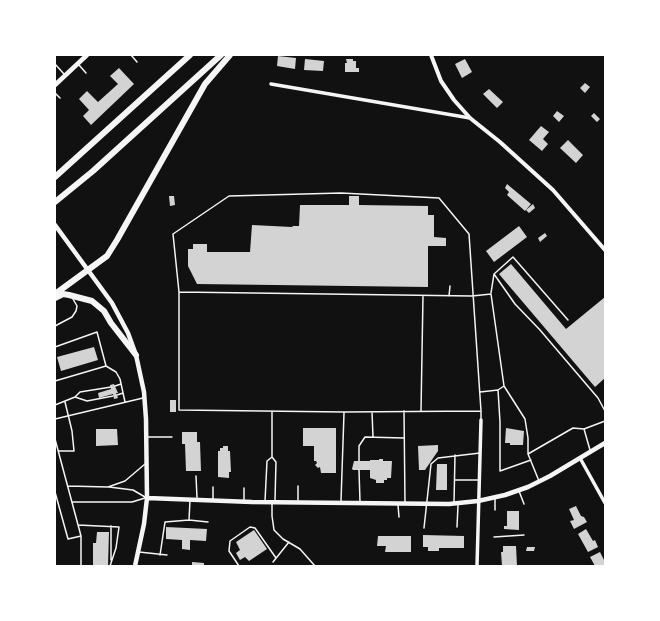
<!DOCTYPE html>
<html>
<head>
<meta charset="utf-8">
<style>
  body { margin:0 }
  #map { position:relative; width:660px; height:621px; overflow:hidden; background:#111; font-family:"Asap Condensed",sans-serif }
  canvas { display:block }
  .frame { position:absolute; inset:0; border:56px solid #fff; pointer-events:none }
</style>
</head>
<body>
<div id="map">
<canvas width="660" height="621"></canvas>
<div class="frame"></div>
</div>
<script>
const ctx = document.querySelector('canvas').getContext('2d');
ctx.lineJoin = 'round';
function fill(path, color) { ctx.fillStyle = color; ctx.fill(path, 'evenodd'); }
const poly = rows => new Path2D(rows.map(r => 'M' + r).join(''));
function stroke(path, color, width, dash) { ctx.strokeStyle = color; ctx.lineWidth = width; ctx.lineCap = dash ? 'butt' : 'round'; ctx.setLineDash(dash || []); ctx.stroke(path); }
fill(poly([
  [278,56,296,58,295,69,277,66],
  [305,59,324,61,323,71,304,70],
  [346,59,353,59,353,61,356,61,356,68,359,68,359,72,345,72,345,63,347,63],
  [465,59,472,72,462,78,455,64],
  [119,68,134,84,91,125,83,116,89,110,79,99,87,91,98,102,118,84,110,76],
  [585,83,590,87,585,93,580,88],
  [489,89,503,102,497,108,483,94],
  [557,111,564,116,559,122,553,116],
  [594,113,600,119,597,122,591,116],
  [541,126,549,132,543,139,548,144,542,151,529,140],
  [568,140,583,155,576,163,560,148],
  [507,184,531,204,525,211,507,195,509,192,505,188],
  [169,196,174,196,175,205,170,206],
  [349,196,359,196,359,205,428,206,428,215,434,215,434,237,446,238,446,246,428,246,428,287,197,284,188,266,188,249,193,249,193,244,207,244,207,252,250,252,252,225,292,227,293,226,299,226,300,205,349,205],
  [533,204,535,208,529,213,526,210],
  [519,226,527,237,494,262,486,251],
  [545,233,547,236,540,242,538,238],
  [511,264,566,329,605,297,605,378,595,387,499,274],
  [94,347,98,360,61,371,57,357],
  [114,384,118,393,116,393,118,398,114,399,113,394,99,398,98,393,111,389,110,385],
  [170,400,176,400,176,412,170,412],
  [303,428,336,428,336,473,321,473,320,467,318,468,315,465,317,463,316,461,314,461,314,446,303,446],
  [506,428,524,431,523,445,510,445,510,443,505,443],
  [96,429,117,429,118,445,96,446],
  [182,432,197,432,197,442,200,442,201,471,186,471,185,444,182,444],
  [438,445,438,451,425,470,419,470,418,446],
  [223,446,228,446,228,451,230,451,231,472,229,472,229,478,218,477,218,451,220,451,220,448,223,448],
  [379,459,383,459,383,461,392,461,391,478,387,478,387,480,384,480,384,483,376,483,376,480,370,478,370,470,353,470,352,469,354,461,370,461,370,460,379,460],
  [437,464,447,464,447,490,436,490],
  [576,506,581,516,584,517,587,522,574,529,570,521,574,520,569,509],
  [507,511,519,511,519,530,504,529,504,526,507,526],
  [166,527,207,529,206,541,190,540,190,550,182,549,182,540,166,539],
  [586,529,593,541,595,540,598,547,588,552,578,534],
  [254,530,267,549,249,561,245,557,240,560,236,553,240,550,236,542],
  [97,532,109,532,108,566,93,566,93,543,96,543],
  [423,535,464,536,464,548,439,548,439,551,428,551,428,547,423,547],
  [378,536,411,536,411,552,385,552,386,546,377,546],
  [503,546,516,546,517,566,502,566,501,552,503,552],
  [527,547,535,547,534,551,526,551],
  [600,552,605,562,605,566,595,566,590,557],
  [192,562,204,563,204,566,192,566]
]), '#d3d3d3');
stroke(poly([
  [131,55,137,62],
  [55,64,64,74],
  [79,65,86,73],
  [55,93,60,98],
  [494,274,515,304,540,330,598,398,605,411],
  [179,292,472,296,491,294,504,386,498,390,480,392],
  [491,293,494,274,513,257,568,320],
  [449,296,450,286],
  [55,326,72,317,76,311,77,306,73,299],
  [55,347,97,332,106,366,116,372,120,379,125,402],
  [55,381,106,366],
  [115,386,121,384],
  [504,386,525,419,528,438,528,454,539,481],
  [498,390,500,422,500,471,531,460],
  [117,395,123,393],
  [75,397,80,392,111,387],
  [55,405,75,397,87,401,113,396],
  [404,411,405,503],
  [421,411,423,296],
  [481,411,469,234,439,198,341,193,229,196,173,234,179,292,179,410,344,412,481,411,481,419],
  [272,412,272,457,276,462,275,500],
  [372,412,373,437],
  [55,419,143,398],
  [584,429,605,421],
  [148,437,172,437],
  [55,439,81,536,81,566],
  [59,451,74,451,72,431,65,402],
  [528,454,573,428,584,429,590,450],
  [359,461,359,446,365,437,404,438],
  [359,470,360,502],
  [196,476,197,498],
  [455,480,479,480],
  [68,486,108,487,125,481,145,464],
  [298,486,298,500],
  [109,487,133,490,145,497],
  [213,487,213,499],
  [244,488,244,500],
  [519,491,524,504],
  [55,492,68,539,81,536],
  [495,499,495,510],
  [265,501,267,461,272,457],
  [341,501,344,413],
  [72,502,132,502,145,498],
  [272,503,272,516,274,530,283,539,300,549,315,566],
  [454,503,455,455],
  [398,505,399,517],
  [189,520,190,500],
  [78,525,119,527,116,548,110,566],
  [111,526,111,560],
  [457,527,458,505],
  [424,528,431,464,438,458,480,453],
  [494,537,524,535],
  [139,552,167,555],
  [160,555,165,522,189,520,208,522],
  [273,562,289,542],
  [239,566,229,551,230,541,250,527,255,528,276,558]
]), '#f5f5f5', 1.5);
stroke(poly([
  [271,84,470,118],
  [580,458,605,503],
  [477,566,481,420]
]), '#f5f5f5', 3.5);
stroke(poly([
  [431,55,441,81,454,100,470,118,500,142,553,190,605,250]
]), '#f5f5f5', 4);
stroke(poly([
  [55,85,87,55],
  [55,225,112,303,128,333,136,355,144,392,146,419,147,498,144,524,135,566],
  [147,498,252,502,449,504,478,501,505,495,528,487,550,476,605,443]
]), '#f5f5f5', 4.5);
stroke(poly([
  [55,177,190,55],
  [55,202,93,171,221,55],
  [55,294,107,256,117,240,205,84,230,55],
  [55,298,63,294,69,295,92,301,104,311,111,323,136,355]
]), '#f5f5f5', 6);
</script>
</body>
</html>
